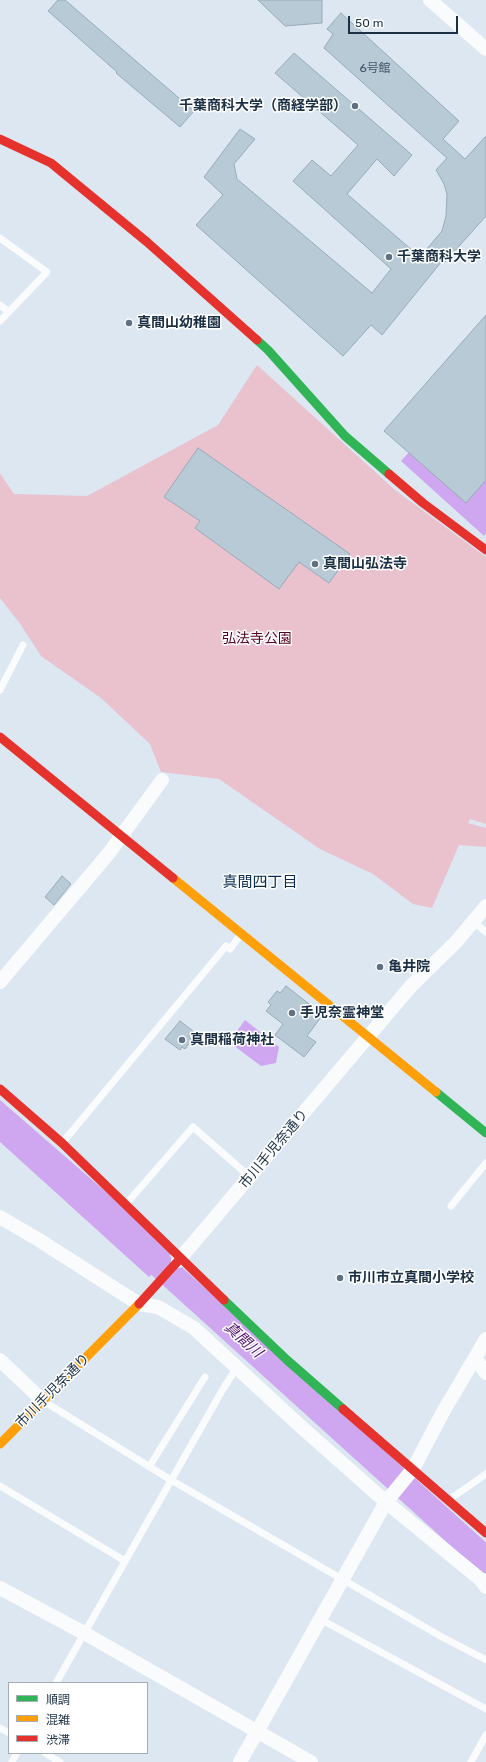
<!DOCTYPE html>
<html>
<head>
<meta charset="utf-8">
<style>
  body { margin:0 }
  #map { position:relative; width:486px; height:1762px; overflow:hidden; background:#dce7f2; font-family:Rubik,"Noto Sans JP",sans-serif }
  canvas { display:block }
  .legend { position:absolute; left:8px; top:1682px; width:140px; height:72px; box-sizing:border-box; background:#fff; border:1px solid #a4acb5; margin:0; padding:5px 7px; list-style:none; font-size:12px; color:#1c3045 }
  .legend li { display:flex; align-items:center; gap:8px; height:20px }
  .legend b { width:20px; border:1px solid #a4acb5 }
  .scale { position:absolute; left:348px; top:16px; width:110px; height:18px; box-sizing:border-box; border:2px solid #1c3045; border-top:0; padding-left:5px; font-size:12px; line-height:14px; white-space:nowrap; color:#1c3045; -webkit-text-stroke:3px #fff; paint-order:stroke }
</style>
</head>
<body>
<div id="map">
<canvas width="486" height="1762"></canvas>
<ul class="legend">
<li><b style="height:5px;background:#30b455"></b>順調</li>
<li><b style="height:5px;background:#ff9f0a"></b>混雑</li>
<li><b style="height:5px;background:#e5322d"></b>渋滞</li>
</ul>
<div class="scale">50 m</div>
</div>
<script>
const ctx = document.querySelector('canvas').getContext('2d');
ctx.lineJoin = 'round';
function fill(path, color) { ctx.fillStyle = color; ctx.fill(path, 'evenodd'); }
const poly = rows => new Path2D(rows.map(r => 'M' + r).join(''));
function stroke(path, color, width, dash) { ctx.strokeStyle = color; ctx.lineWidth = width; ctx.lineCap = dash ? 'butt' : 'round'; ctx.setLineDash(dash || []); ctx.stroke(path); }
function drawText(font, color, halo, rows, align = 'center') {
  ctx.font = font + ' Rubik,"Noto Sans JP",sans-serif'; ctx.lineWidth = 3; ctx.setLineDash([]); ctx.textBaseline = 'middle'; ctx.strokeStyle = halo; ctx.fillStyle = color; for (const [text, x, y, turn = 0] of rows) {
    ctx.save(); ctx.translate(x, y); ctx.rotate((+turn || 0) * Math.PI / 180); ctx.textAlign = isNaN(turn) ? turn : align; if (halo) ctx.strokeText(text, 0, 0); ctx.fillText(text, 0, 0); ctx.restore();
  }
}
fill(poly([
  [257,365,395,490,486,557,486,824,470,819,468,823,486,828,486,847,459,845,432,908,413,904,373,874,320,849,219,779,161,772,150,744,101,698,41,656,21,625,0,598,0,473,14,494,87,496,218,425]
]), '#e9c2cd');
fill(poly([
  [429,430,486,481,486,533,484,536,401,461],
  [245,1020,279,1047,276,1063,261,1066,229,1042],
  [0,1100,174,1251,149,1277,0,1142]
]), '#cfa7f1');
stroke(poly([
  [149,1255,486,1560]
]), '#cfa7f1', 26);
const building = poly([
  [58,0,65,0,194,111,180,127,116,73,117,72,48,11,58,0],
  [258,0,322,0,322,23,285,26,258,0],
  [341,13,459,121,443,139,465,159,486,136,486,216,444,263,442,261,382,335,371,325,343,356,196,225,223,195,204,177,240,129,255,139,234,164,237,179,372,293,391,269,293,181,312,160,331,176,358,145,275,73,294,53,412,155,394,176,377,159,347,194,420,257,442,231,446,216,447,194,444,184,436,170,447,158,324,48,333,34,327,29,341,13],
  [486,315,486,480,466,503,384,431,486,315],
  [198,448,350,554,329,583,299,562,279,589,195,528,200,521,164,497,198,448],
  [62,876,71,884,54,905,45,897,62,876],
  [286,986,313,1007,311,1009,321,1017,307,1036,316,1042,304,1057,275,1035,283,1024,266,1011,271,1005,268,1002,277,991,280,993,286,986],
  [180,1021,193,1031,189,1037,192,1040,185,1049,182,1047,180,1050,165,1039,180,1021]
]);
fill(building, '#b7cad6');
stroke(building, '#97abb7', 1);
stroke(poly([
  [0,238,47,272,0,321],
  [0,305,9,312],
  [0,690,23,645],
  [473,921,486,932],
  [63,1142,226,946,230,949,241,934],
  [127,1203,193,1127,250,1177],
  [451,1206,486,1163],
  [45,1402,171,1480,442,1637,486,1660],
  [149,1467,205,1377],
  [0,1486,125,1561],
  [450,1499,486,1474],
  [320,1619,486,1709],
  [56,1683,223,1389,237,1367],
  [0,1728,9,1733],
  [45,1753,60,1762],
  [12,1762,17,1753],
  [471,1762,486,1735]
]), '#fafbfd', 7);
stroke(poly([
  [430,0,486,49],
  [0,982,109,853,162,780],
  [0,1217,39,1240,139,1304,158,1307,194,1328,298,1424,386,1502,480,1579,486,1587],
  [178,1261,411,986,456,942,486,906],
  [475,1358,486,1373],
  [0,1360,43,1401],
  [0,1588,84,1633,311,1762],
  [240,1762,386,1502,413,1469,443,1412,486,1339]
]), '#fafbfd', 14);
stroke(poly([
  [257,340,268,350,345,436,389,474],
  [436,1092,486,1133],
  [224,1300,287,1360,343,1409]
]), '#30b455', 9);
stroke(poly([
  [173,878,436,1092],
  [0,1444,139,1304]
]), '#ff9f0a', 9);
stroke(poly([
  [0,139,51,163,147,242,257,340],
  [389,474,423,503,486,550],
  [0,737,173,878],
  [0,1089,62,1143,224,1300],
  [139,1304,178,1261],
  [343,1409,486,1533]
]), '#e5322d', 9);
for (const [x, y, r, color] of [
  [355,106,4,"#5f7082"],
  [389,257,4,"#5f7082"],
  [129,323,4,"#5f7082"],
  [315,564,4,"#5f7082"],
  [380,967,4,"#5f7082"],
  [292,1013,4,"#5f7082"],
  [182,1040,4,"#5f7082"],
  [340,1278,4,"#5f7082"]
]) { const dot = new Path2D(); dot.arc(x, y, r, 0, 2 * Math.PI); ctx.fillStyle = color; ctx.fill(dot); stroke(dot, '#fff', 1.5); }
drawText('12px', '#435669', null, [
  ["6号館",375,69]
]);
drawText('bold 14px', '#1c3045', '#fff', [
  ["千葉商科大学（商経学部）",347,106,"right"],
  ["千葉商科大学",397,257],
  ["真間山幼稚園",137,323],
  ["真間山弘法寺",323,564],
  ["亀井院",388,967],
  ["手児奈霊神堂",300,1013],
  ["真間稲荷神社",190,1040],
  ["市川市立真間小学校",348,1278]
], 'left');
drawText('14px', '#53011c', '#fff', [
  ["弘法寺公園",257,639]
]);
drawText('14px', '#1c3045', '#fff', [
  ["市川手児奈通り",274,1149,-50],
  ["市川手児奈通り",53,1391,-45]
]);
drawText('15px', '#082c4e', '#fff', [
  ["真間四丁目",260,883]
]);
drawText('italic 15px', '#521470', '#fff', [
  ["真間川",243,1340,42]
]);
</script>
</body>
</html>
